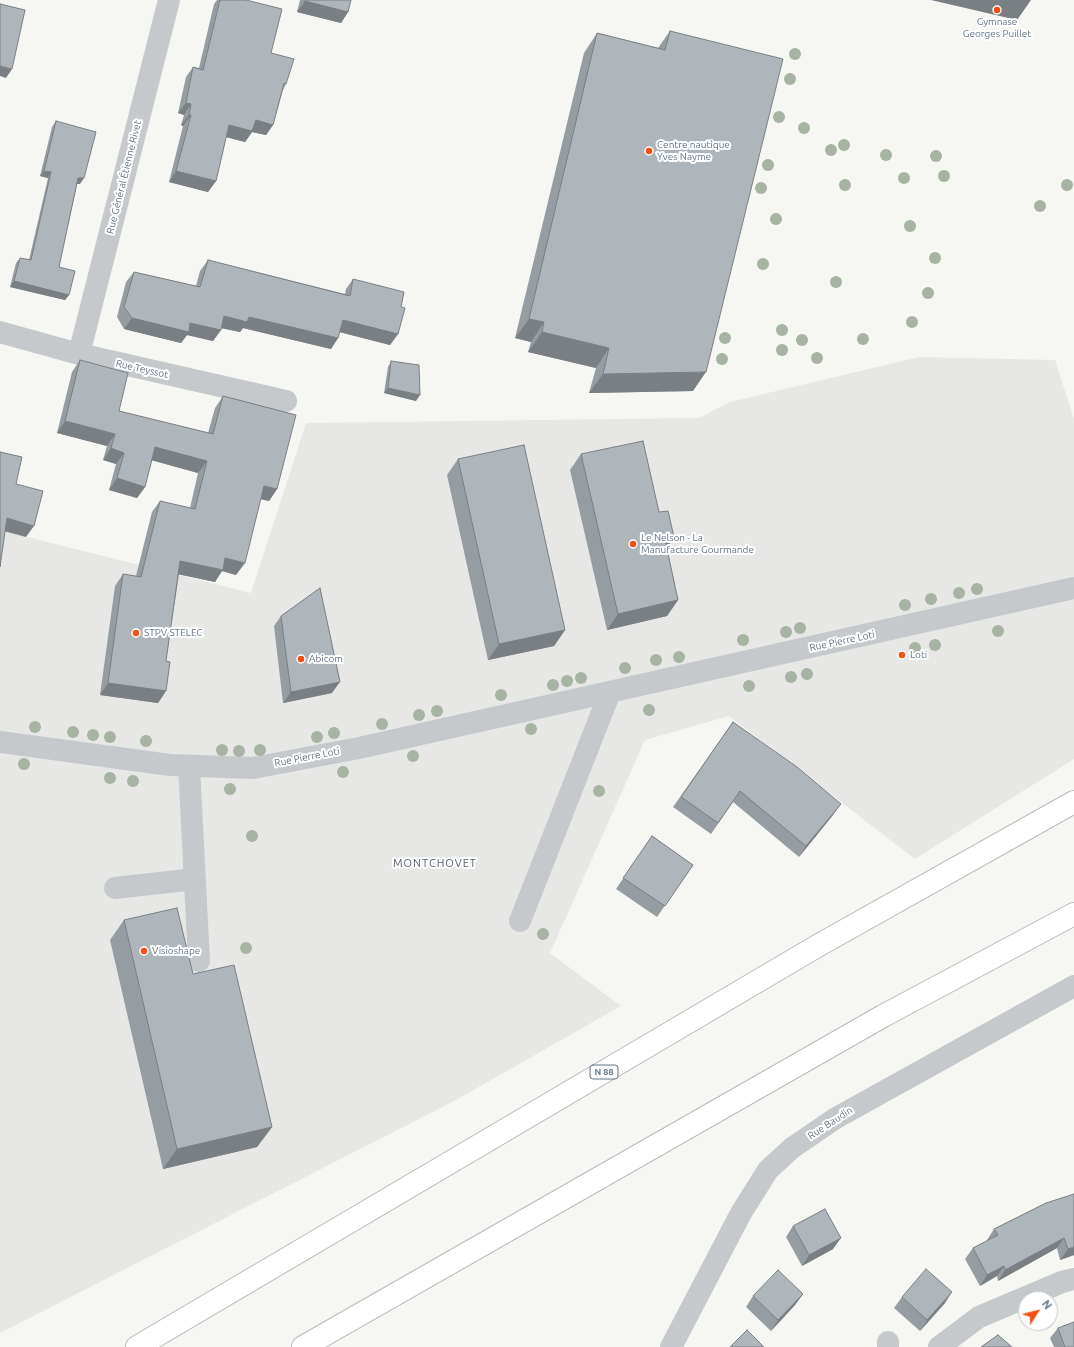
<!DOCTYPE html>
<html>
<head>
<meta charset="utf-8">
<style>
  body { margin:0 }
  #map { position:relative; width:1074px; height:1347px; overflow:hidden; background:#f6f6f2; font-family:Ubuntu,sans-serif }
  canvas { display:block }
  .north { position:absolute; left:1018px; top:1291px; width:40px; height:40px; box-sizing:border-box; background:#fff; border:1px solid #c0c8cf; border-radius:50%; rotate:54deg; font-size:11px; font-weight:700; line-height:16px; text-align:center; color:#627586 }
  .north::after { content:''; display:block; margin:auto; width:14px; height:18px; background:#f25017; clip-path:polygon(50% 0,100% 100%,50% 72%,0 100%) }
</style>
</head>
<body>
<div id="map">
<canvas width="1074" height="1347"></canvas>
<div class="north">N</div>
</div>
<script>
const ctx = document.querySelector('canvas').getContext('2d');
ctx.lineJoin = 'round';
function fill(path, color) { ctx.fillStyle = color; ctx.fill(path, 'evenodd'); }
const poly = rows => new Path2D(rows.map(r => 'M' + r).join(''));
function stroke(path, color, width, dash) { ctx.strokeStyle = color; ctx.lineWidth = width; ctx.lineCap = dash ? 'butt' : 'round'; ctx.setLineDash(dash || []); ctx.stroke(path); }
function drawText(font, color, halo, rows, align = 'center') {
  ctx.font = font + ' Ubuntu,sans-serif'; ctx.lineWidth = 4; ctx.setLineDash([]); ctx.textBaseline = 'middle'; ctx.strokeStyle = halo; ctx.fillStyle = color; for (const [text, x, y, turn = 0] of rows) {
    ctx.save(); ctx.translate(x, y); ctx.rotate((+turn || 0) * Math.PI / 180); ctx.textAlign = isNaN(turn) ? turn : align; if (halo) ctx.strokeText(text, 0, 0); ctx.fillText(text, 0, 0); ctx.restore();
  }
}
fill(poly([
  [919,357,1055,360,1074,419,1074,759,915,859,729,716,645,740,550,953,621,1006,456,1100,0,1333,0,530,251,593,306,423,699,418,730,402]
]), '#e7e8e6');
const highway = poly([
  [137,1347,819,945,1074,802],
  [303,1347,883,1016,1074,914]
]);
stroke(highway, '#b7bbbe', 24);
stroke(poly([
  [0,332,79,354,286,401],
  [79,354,169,0],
  [0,742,170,765,253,768,359,748,1074,588],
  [189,766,199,961],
  [115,888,195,879],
  [520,921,610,692],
  [888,1342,888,1347],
  [671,1347,741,1213,768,1170,792,1148,836,1118,1074,986],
  [939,1347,979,1317,1062,1282,1074,1279]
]), '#c5c9cc', 22);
stroke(highway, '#fff', 22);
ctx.fillStyle = '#a7b3a3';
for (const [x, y] of [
  [795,54],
  [790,79],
  [779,117],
  [804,128],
  [844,145],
  [831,150],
  [886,155],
  [936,156],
  [768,165],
  [944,176],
  [904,178],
  [845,185],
  [1067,185],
  [761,188],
  [1040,206],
  [776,219],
  [910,226],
  [935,258],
  [763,264],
  [836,282],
  [928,293],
  [912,322],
  [782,330],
  [725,338],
  [863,339],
  [802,340],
  [782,350],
  [817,358],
  [722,359],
  [977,589],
  [959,593],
  [931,599],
  [905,605],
  [800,628],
  [998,631],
  [786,632],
  [743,640],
  [935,645],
  [915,648],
  [679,657],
  [656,660],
  [625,668],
  [807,674],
  [791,677],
  [581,678],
  [567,681],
  [553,685],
  [749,686],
  [501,695],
  [649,710],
  [437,711],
  [419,715],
  [382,724],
  [35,727],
  [531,729],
  [73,732],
  [334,733],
  [93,735],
  [110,737],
  [317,737],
  [146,741],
  [222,750],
  [260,750],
  [239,751],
  [413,756],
  [24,764],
  [343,772],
  [110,778],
  [133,781],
  [230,789],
  [599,791],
  [252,836],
  [543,934],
  [246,948]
]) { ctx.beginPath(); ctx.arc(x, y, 6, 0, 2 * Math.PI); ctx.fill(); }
fill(poly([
  [217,0,246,0,286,84,283,90,273,125,266,135,252,132,245,142,226,137,216,181,208,192,169,182,183,126,181,125,184,115,178,113,186,77,193,67,199,68,214,4],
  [300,0,351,0,348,12,341,23,297,12],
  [670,31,693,391,589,393,596,368,528,352,531,342,515,338,584,53,597,33,658,48],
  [56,121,80,184,77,184,59,267,69,295,65,300,10,287,16,263,20,258,29,260,48,178,40,176,52,127],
  [208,260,345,294,346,289,353,279,401,307,398,334,390,345,340,332,338,338,331,349,243,328,240,332,221,328,221,330,213,341,187,335,181,343,124,329,117,317,126,282,134,272,196,286,200,271],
  [80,360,119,411,208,433,215,408,223,396,277,489,269,501,261,499,236,575,222,571,215,582,179,574,166,661,166,691,158,703,100,695,115,586,123,574,136,576,152,512,160,501,190,508,198,473,152,460,145,487,137,498,109,490,116,464,103,460,107,446,57,433,72,372],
  [391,361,416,401,384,393,388,367],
  [581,454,659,512,674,537,667,548,678,600,667,616,607,630,570,470],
  [458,459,565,630,554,646,488,660,447,475],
  [281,616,332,693,283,703,274,626],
  [733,722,833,815,799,857,733,802,711,834,673,807],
  [652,836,693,865,657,917,616,889],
  [124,920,193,974,272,1127,257,1147,163,1169,110,940],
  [1046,1203,1074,1255,1060,1260,1057,1248,998,1281,997,1276,980,1286,965,1259,973,1248,987,1241,987,1240,994,1229],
  [793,1226,833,1249,802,1266,786,1237],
  [803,1294,795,1305,771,1331,746,1307,753,1296],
  [902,1297,945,1303,920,1331,894,1308],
  [1058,1328,1074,1347,1054,1347,1050,1338]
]), '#969da2');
fill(poly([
  [931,0,1031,0,1017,20],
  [305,1,348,12,341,23,297,12],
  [0,66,12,69,6,78,0,76],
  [186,103,191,104,184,115,178,113],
  [189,115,191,115,183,126,181,125],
  [256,120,273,125,266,135,252,132,245,142,222,136,229,125],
  [44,171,51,172,48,178,40,176],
  [176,171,216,181,208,192,169,182],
  [78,178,84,178,80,184,75,184],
  [14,281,69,295,65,300,10,287],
  [224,316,249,317,338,338,331,349,243,328,240,332,216,327],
  [132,318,190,323,221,330,213,341,187,335,181,343,124,329],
  [529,319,544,322,531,342,515,338],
  [343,320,398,334,390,345,335,331],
  [542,332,609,348,596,368,528,352],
  [706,372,693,391,589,393,603,374],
  [388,388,420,395,416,401,384,393],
  [65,421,115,434,107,446,57,433],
  [155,447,207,461,198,473,147,459],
  [111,448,124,453,116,464,103,460],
  [117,478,145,487,137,498,109,490],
  [264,486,277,489,269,501,256,498],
  [7,518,34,526,26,537,0,530],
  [674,537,663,553,665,540],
  [225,558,245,563,236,575,222,571,215,582,172,573,180,561],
  [678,600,667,616,607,630,618,614],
  [565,630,554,646,488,660,499,644],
  [340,682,332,693,283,703,291,692],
  [108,683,166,691,158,703,100,695],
  [841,804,833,815,799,857,806,846],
  [272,1127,257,1147,163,1169,177,1149],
  [841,1238,833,1249,802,1266,809,1255],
  [1064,1238,1057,1248,998,1281,1005,1270],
  [1074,1247,1074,1255,1060,1260,1068,1249],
  [1004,1266,997,1276,980,1286,987,1275],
  [952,1292,945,1303,920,1331,927,1320],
  [803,1294,795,1305,771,1331,778,1320]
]), '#7a7f84');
const building = poly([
  [220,0,246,0,282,9,271,53,294,59,286,84,284,83,273,125,256,120,252,131,229,125,216,181,176,171,191,115,189,115,191,104,186,103,193,67,203,70,220,0],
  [305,0,351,0,348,12,305,1,305,0],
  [0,4,25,10,12,69,0,66,0,4],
  [670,31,783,59,706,372,603,374,609,348,542,332,544,322,529,319,597,33,665,50,670,31],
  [56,121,96,132,84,178,78,178,59,267,75,271,69,295,14,281,20,258,31,260,51,172,44,171,56,121],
  [208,260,350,296,353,279,404,292,401,307,405,308,398,334,343,320,338,338,249,317,247,322,224,316,221,330,190,323,189,332,132,318,124,307,134,272,200,287,208,260],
  [80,360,128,373,119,411,213,434,223,396,296,415,277,489,264,486,245,563,225,558,223,570,180,561,166,661,170,662,166,691,108,683,123,574,141,577,160,501,195,509,207,461,155,447,145,487,117,478,124,453,111,448,115,434,65,421,80,360],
  [391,361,419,365,420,395,388,388,391,361],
  [643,441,659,512,668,511,674,537,665,540,678,600,618,614,581,454,643,441],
  [524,445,565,630,499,644,458,459,524,445],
  [0,452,22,457,16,484,43,491,34,526,7,518,0,567,0,452],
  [320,588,340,682,291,692,281,616,320,588],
  [733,722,797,767,841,804,806,846,740,791,718,823,681,797,733,722],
  [652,836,693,865,665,906,623,878,652,836],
  [177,908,193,974,234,965,272,1127,177,1149,124,920,177,908],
  [1074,1194,1074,1247,1068,1249,1064,1238,1005,1270,1004,1266,987,1275,973,1248,998,1235,994,1229,1046,1203,1074,1194],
  [825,1209,841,1238,809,1255,793,1226,825,1209],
  [926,1269,952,1292,927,1320,902,1297,926,1269],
  [778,1270,803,1294,778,1320,753,1296,778,1270],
  [1074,1322,1074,1347,1065,1347,1058,1328,1074,1322],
  [747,1330,764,1347,730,1347,747,1330],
  [998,1335,1012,1347,981,1347,998,1335]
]);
fill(building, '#aeb6bc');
stroke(building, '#7a7f84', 1);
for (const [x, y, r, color] of [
  [997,10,4,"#f25017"],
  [649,151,4,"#f25017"],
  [633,544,4,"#f25017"],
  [136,633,4,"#f25017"],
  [902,655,4,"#f25017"],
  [301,659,4,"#f25017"],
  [144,951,4,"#f25017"]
]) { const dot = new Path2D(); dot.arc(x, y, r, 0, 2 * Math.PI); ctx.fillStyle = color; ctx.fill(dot); stroke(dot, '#fff', 1.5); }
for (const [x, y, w] of [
  [604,1072,28]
]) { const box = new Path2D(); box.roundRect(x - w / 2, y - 7, w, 14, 3); ctx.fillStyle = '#fff'; ctx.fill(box); stroke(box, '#627586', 1); }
drawText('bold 9px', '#627586', null, [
  ["N 88",604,1072]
]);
drawText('10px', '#627586', '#fff', [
  ["Gymnase",997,22,"center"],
  ["Georges Puillet",997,34,"center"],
  ["Centre nautique",657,145],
  ["Yves Nayme",657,157],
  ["Le Nelson - La",641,538],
  ["Manufacture Gourmande",641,550],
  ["STPV STELEC",144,633],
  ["Loti",910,655],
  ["Abicom",309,659],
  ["Visioshape",152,951]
], 'left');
drawText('10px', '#627586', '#fff', [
  ["Rue Général Étienne Rivet",124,177,-76],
  ["Rue Teyssot",142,369,13],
  ["Rue Pierre Loti",842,641,-12],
  ["Rue Pierre Loti",307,757,-11],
  ["Rue Baudin",830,1123,-33]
]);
ctx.letterSpacing = '1px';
drawText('11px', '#515e6a', '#fff', [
  ["MONTCHOVET",435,863]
]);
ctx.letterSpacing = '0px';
</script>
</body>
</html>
